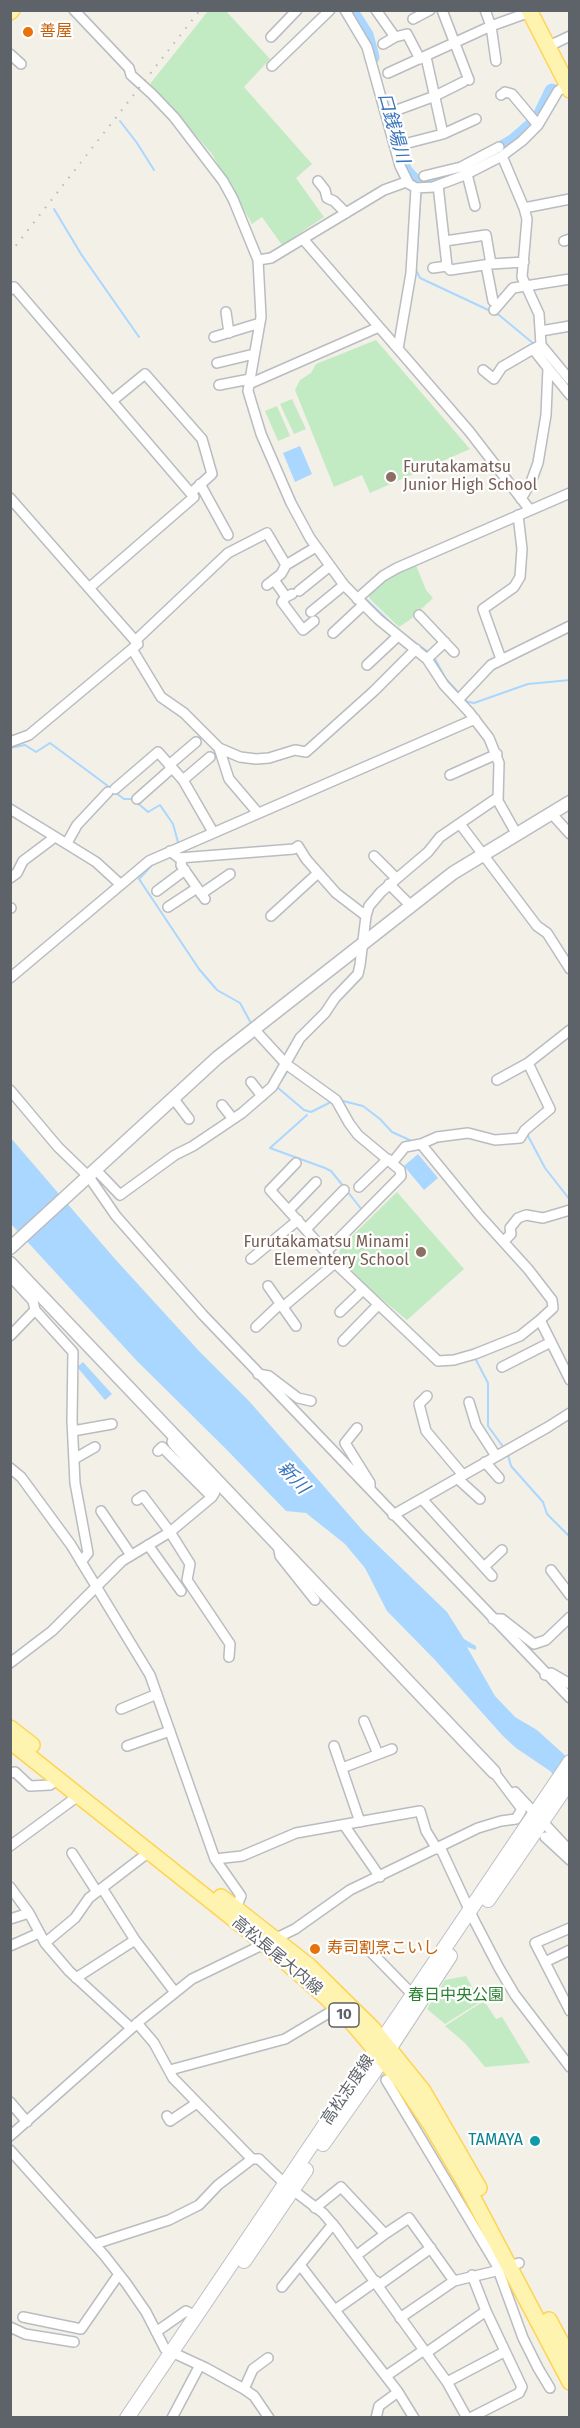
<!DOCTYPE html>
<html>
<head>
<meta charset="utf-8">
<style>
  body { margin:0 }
  #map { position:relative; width:580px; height:2428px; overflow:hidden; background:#f2f0e7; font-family:"Fira Sans",sans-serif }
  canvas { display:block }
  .frame { position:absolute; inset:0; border:12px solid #5e6269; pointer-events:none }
</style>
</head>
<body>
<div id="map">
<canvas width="580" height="2428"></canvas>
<div class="frame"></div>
</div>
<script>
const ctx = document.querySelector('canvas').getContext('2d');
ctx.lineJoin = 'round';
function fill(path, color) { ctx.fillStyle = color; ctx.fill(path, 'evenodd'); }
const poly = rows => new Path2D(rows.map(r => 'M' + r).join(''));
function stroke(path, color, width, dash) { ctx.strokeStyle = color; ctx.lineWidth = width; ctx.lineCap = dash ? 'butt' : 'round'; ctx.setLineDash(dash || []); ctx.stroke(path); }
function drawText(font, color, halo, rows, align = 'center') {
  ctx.font = font + ' "Fira Sans","Noto Sans JP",sans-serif'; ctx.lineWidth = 4.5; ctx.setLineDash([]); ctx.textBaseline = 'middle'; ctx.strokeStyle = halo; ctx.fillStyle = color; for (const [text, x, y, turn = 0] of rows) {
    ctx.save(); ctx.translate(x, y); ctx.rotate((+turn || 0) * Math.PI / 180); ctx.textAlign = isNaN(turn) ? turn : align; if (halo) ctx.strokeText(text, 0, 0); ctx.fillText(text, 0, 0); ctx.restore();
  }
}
fill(poly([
  [208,11,226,11,270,59,244,87,312,164,296,178,324,217,282,245,262,217,252,224,212,154,150,84],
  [376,340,470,449,370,493,362,475,334,487,295,390,300,380,311,373,316,364],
  [292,399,306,429,294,434,280,404],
  [277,406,290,436,278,441,265,411],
  [416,565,426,590,433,598,411,619,399,627,370,599,368,592,383,580],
  [397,1192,464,1269,407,1320,366,1286,339,1257,340,1248],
  [466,1976,480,2002,445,2024,427,2009,445,1980],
  [484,2001,496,2019,502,2017,530,2063,485,2067,465,2043,445,2026]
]), '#c2ebc3');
fill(poly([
  [300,446,312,474,295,482,283,453],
  [10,1137,115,1259,199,1351,249,1401,364,1532,447,1612,464,1639,476,1646,476,1650,467,1647,495,1696,515,1717,537,1730,569,1759,569,1793,550,1771,516,1748,503,1736,435,1660,387,1611,365,1568,345,1544,306,1513,286,1511,227,1450,137,1361,11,1224],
  [418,1154,438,1178,424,1190,404,1166],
  [83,1362,112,1394,105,1400,77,1367]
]), '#aad7ff');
stroke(poly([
  [120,121,137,143,154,170],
  [54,209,81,254,139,337],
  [417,251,421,190],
  [415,268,420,278,499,315,534,344],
  [261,419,270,445],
  [288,486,300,510],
  [333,563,352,587],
  [367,600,394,626],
  [403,634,427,651],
  [435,659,446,679,458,692],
  [464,699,468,702,474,703,528,684,570,680],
  [10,748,25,745,36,752,50,743,112,789],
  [116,793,124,799,133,799,148,812,160,805,173,824,178,842],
  [154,863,139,879,199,969,217,990,240,1003,252,1025],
  [287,1072,277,1087,304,1110,311,1112,331,1102],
  [343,1101,363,1106,380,1119,392,1132,414,1142],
  [307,1115,270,1148,325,1168,331,1171,344,1187],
  [527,1134,545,1168,570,1200],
  [347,1191,362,1210],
  [475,1358,488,1383,488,1426,504,1448],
  [508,1455,511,1466,543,1502,547,1514,570,1537]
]), '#aad7ff', 2);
stroke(poly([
  [350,10,366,35,372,57],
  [402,161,404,170,417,184,436,183],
  [474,165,514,141,538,120,552,91]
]), '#aad7ff', 15);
const minor = poly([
  [74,10,129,68,131,75,152,94,174,117,223,181,233,199,258,260,261,317,248,391,261,434,291,503,310,538,344,585,378,619,427,659,444,685,469,712,489,738,499,763,498,801,516,833],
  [345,10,367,47,400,166,409,184],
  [376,10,395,37],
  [442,10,469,80],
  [485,10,491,26,496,61],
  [413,19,430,10],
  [271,37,297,10],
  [383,44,395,37,407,34,420,59],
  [547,47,570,36],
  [10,54,21,64],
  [426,57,443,134],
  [272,66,330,10],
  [388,73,491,26,530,12],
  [501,95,505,92,512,94,538,125],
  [397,110,435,96,463,82],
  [408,143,443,134,476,119],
  [502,156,524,208,527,219,522,277,539,314,541,345,570,380],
  [467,174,475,206],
  [424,176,461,167,499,147],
  [318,181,325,190,327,198,334,201,346,213],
  [438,185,447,266],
  [524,208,570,199],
  [303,239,469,431,530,510],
  [445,241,486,235,491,264],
  [564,241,570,239],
  [258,260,271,258,384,190,406,182,416,188,433,187,465,175,502,156,522,141,538,125,558,91,570,83],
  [486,265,493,301],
  [433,268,447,266,450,270,491,264,524,262],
  [10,290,14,287,194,497,89,588],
  [494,310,513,288,570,279],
  [226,312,229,333],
  [541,331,570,326],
  [214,337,260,323],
  [398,349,411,273,416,188],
  [217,363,254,354],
  [548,368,570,395],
  [483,370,494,379,502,367,533,349],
  [249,384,379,327],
  [219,385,250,379],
  [112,401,145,374,202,439,212,474,191,493],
  [200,484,228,535],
  [10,498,138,644,29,735,10,742],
  [521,499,531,482,538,463,546,415,548,368,533,349,541,345],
  [274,580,286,597,292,594],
  [267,585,281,574,286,565],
  [299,591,330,566],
  [286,597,282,602,303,630,314,621],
  [357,599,383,576,397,568,570,493],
  [311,612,344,585],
  [419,615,454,652],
  [333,633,363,605],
  [135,641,228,553,267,533,286,565,316,547],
  [132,649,161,697,184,713,219,748],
  [427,659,445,642],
  [501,659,483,609,514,587,520,577,522,549,518,515],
  [367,665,398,636],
  [458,700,491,665,570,626],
  [169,765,196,742],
  [450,775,497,754],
  [183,780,210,757],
  [115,789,158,752,183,780,213,832],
  [137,799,172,768],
  [10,809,96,862,120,884],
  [258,813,229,779,219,748,240,757,256,759,269,758,295,750,306,752,374,691,416,649],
  [551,813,570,834],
  [460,824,537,926,547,933,570,969],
  [67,843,77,825,108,792],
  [374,856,396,878],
  [182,858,181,865,205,899],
  [10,878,17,873,23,861,55,837],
  [389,884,411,906],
  [157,891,185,870],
  [201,894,230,874],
  [168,907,197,888],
  [10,908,11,908],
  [271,916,318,873],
  [366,916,369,906,381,892,428,852,440,837,497,798],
  [10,978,149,861,475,719],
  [254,1029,286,1064,336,1100,349,1123,358,1135,400,1170,401,1176,326,1252,335,1263,438,1361,454,1360,475,1354,520,1336,540,1320,570,1380],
  [528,1063,570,1030],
  [251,1082,262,1096],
  [10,1090,58,1147,89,1177,116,1216,203,1315,570,1698],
  [173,1098,189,1119],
  [222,1105,233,1119],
  [421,1144,437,1137,468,1133,495,1140,520,1138,525,1130,550,1109,528,1063,497,1080],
  [296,1163,270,1190,326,1252],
  [392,1163,405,1147,421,1144,480,1216,528,1269,552,1300,553,1308,540,1320],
  [96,1170,120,1195,175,1155,193,1146,242,1113,272,1087,300,1038,325,1013,335,998,358,974,360,965,366,916,336,893,306,859,298,846,294,849,179,858,170,851],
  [359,1187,388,1159],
  [289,1210,316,1182],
  [306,1229,344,1190],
  [504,1241,511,1234,510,1228,518,1218,526,1215,543,1218,570,1210],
  [251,1259,298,1220],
  [10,1276,33,1301,35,1310,10,1336],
  [268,1286,296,1326],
  [35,1310,73,1352,72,1420,75,1483,88,1553,81,1562],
  [340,1312,362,1291],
  [256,1327,278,1306,284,1306,335,1263],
  [343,1341,378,1305],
  [502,1367,551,1342],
  [258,1374,269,1376,298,1398,311,1401],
  [427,1396,419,1404,426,1431,463,1475],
  [469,1402,476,1425,496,1456],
  [357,1428,345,1443,370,1483,370,1488],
  [73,1431,112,1424],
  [158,1451,162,1447,212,1497],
  [74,1459,95,1447],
  [485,1462,499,1478],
  [10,1468,21,1477,71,1545,150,1675,215,1859,241,1896,236,1908],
  [458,1479,480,1499],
  [422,1499,492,1576],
  [137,1500,143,1496,170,1532,190,1564,187,1580,230,1644,229,1657],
  [101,1511,131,1555],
  [393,1515,548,1427,570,1413],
  [148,1545,181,1591],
  [278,1545,280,1556,315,1600],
  [484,1567,502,1550],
  [551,1570,570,1595],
  [493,1619,502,1619,534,1644,546,1640,570,1617],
  [10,1663,52,1631,122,1561,170,1532,212,1497,215,1492,211,1486,174,1445,172,1442,174,1437],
  [545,1675,551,1673,570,1684],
  [121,1709,157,1694],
  [364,1721,378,1754],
  [127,1746,170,1731],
  [334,1746,360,1822],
  [342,1768,392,1749],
  [10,1773,15,1772,30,1786,50,1785,58,1779],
  [515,1792,570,1851],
  [344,1825,380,1877],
  [545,1837,570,1860],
  [10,1846,78,1796],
  [440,1847,474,1920,499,1968,515,1995,570,2067],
  [72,1853,97,1892],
  [215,1859,242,1856,296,1833,420,1811,426,1831,437,1849],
  [10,1887,29,1913],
  [102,1888,135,1940,174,1991],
  [10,1919,29,1913,45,1943],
  [570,1928,535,1943,570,2011],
  [10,1946,39,1933],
  [377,1946,370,1951,412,1994],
  [545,1962,570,1950],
  [76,1978,135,1940],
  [137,2023,154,2043,173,2078,252,2159],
  [131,2028,69,1971,45,1943,75,1918,89,1898,149,1852],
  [170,2070,285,2039,337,2008],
  [386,2080,496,2264,523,2338,538,2368,550,2388],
  [10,2102,27,2122],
  [167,2116,170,2121,197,2103],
  [10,2136,142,2019,192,1979,295,1929,350,1890,478,1828,501,1821,516,1819,521,1811,521,1808,494,1772],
  [10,2150,104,2255,126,2283,146,2312,165,2349,206,2368,244,2389,254,2396,269,2418],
  [315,2208,341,2187,385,2234,357,2255],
  [385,2234,409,2218,454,2281,400,2318],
  [95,2244,169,2220,199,2205,218,2185,252,2159,259,2159,285,2184,323,2213,336,2228,447,2382,467,2418],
  [300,2265,398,2392,414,2418],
  [454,2281,496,2271,519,2263],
  [379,2285,431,2248],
  [282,2287,333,2224],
  [335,2310,376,2281],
  [23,2317,81,2329,119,2274],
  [10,2327,25,2334,74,2342],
  [156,2332,186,2311,196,2316],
  [426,2353,486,2311,472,2275],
  [386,2376,424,2350],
  [447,2382,504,2352],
  [244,2389,253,2369,268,2358],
  [172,2418,200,2365],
  [376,2418,379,2406,398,2392],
  [470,2418,519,2393,522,2387,486,2311]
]);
const tertiary = poly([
  [10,1248,217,1058,453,873,570,802],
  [10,1263,494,1772]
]);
const secondary = poly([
  [488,1900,570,1781],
  [323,2144,374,2072,450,1956],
  [244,2261,306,2170],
  [127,2418,570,1762]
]);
const primary = poly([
  [529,10,570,90],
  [10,12,12,10],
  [10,1728,32,1745],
  [10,1741,265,1944,326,1997,355,2026,402,2082,431,2125,464,2181,570,2382],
  [221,1897,309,1966,372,2028,423,2091,479,2188],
  [549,2320,570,2359]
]);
stroke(minor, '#b9bcc1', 12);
stroke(tertiary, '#b9bcc1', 15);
stroke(secondary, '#bcbfc6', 16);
stroke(primary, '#ffd453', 18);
stroke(minor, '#fff', 9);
stroke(tertiary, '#fff', 12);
stroke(secondary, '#fff', 14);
stroke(primary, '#fff4af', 15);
stroke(poly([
  [10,253,200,10]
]), '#b8b9ba', 2, [1.5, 8]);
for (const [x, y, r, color] of [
  [28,32,6,"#e8710a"],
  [391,477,6,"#8d6e63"],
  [421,1252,6,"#8d6e63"],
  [315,1949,6,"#e8710a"],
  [535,2141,6,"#0f9aa8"]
]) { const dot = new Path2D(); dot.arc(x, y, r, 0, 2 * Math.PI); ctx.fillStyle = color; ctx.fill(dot); stroke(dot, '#fff', 2); }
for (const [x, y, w] of [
  [344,2015,30]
]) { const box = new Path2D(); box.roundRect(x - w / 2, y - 12, w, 24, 4.5); ctx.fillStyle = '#fff'; ctx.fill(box); stroke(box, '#5e6269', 1.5); }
drawText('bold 15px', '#5e6269', null, [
  ["10",344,2015]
]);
drawText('16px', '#c56008', '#fff', [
  ["善屋",40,32],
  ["寿司割烹こいし",327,1949]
], 'left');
drawText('16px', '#785e54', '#fff', [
  ["Furutakamatsu",403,468],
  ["Junior High School",403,486],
  ["Furutakamatsu Minami",409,1243,"right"],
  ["Elementery School",409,1261,"right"]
], 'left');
drawText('16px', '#5e6269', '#fff', [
  ["高松長尾大内線",277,1956,40],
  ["高松志度線",348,2090,-56]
]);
drawText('16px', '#2b8132', '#fff', [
  ["春日中央公園",456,1996]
]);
drawText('16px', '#0d838f', '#fff', [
  ["TAMAYA",523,2141]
], 'right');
drawText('italic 18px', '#3a76bd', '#fff', [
  ["口銭場川",393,128,74],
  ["新川",293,1478,47]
]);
</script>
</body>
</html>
